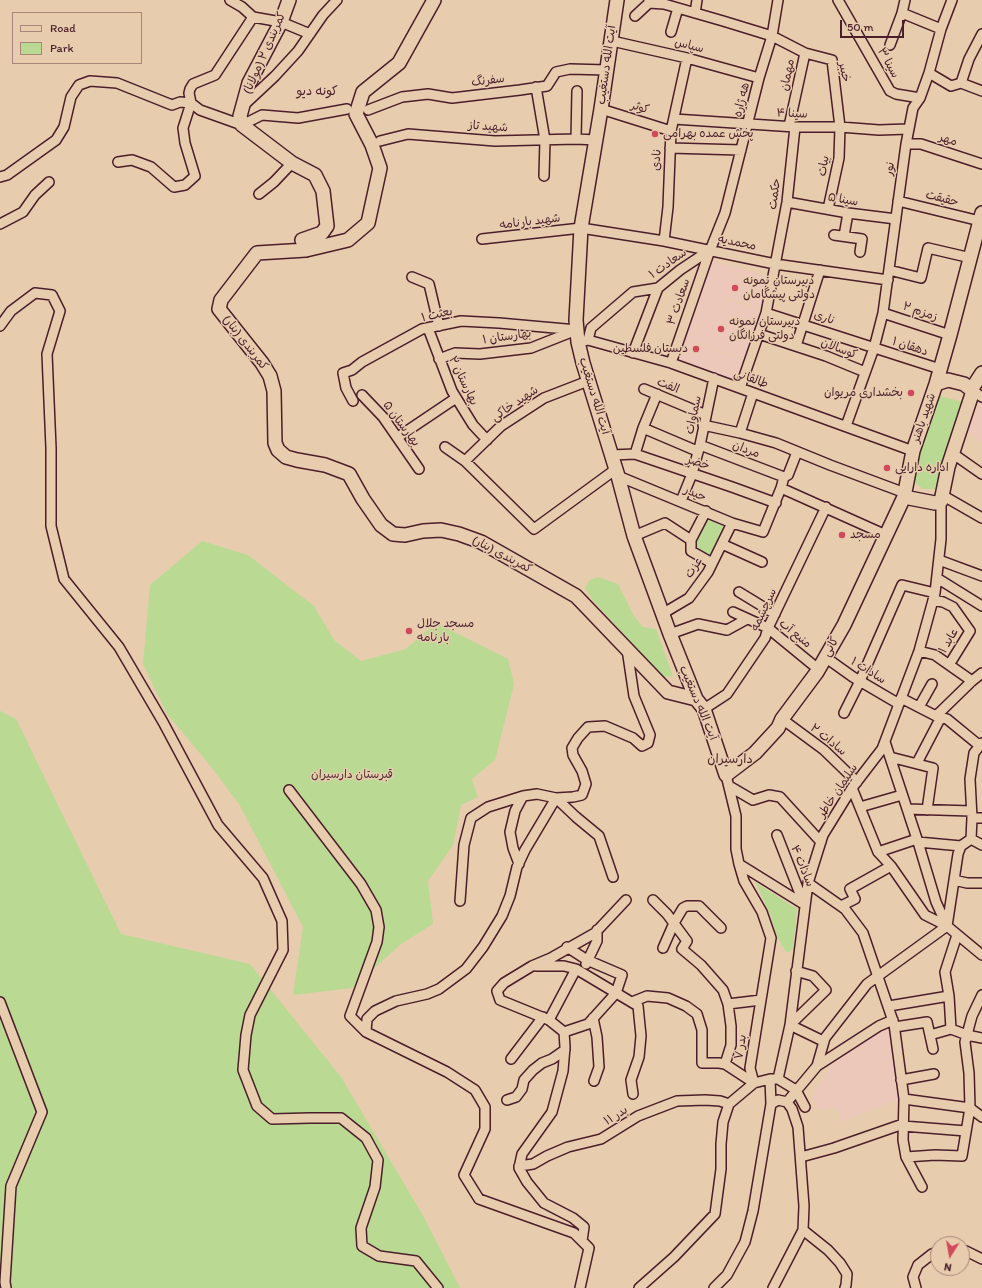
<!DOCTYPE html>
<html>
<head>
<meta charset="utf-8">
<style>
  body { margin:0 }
  #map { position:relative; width:982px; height:1288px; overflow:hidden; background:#e7ccae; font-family:Itim,sans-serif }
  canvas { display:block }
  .legend { position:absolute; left:12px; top:12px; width:130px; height:52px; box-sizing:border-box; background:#e7ccae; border:1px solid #a8877a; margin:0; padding:5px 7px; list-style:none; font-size:12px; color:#4a1f2b }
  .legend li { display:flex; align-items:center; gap:8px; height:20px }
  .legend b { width:20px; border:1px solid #a8877a }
  .north { position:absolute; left:930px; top:1236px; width:40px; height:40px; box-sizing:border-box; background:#e7ccae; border:1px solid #a8877a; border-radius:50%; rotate:191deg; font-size:11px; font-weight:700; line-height:16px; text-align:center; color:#4a1f2b }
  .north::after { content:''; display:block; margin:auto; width:14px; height:18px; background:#d1495b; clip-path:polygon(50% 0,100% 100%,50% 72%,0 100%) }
  .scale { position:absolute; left:840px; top:20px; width:64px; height:18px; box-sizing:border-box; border:2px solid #4a1f2b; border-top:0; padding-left:5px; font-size:12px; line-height:14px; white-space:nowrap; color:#4a1f2b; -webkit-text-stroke:3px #e7ccae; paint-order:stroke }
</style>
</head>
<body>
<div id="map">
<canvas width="982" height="1288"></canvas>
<ul class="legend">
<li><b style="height:5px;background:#e7ccae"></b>Road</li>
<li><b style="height:11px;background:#bada93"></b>Park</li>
</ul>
<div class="north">N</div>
<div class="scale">50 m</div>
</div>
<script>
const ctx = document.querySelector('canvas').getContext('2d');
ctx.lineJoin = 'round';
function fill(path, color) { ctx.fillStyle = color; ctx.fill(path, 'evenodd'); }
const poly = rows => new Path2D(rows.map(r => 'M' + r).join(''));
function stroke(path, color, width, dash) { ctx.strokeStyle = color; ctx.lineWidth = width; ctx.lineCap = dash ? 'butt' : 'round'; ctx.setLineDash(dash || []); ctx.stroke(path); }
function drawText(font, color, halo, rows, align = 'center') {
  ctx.font = font + ' Itim,"Playpen Sans Arabic",sans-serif'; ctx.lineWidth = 3; ctx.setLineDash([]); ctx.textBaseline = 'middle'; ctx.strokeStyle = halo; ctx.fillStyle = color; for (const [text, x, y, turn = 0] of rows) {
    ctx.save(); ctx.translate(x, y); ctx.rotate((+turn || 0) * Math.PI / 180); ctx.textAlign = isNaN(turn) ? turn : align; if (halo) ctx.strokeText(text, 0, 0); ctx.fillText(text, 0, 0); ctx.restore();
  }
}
fill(poly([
  [711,260,773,279,763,311,726,297,719,320,727,299,763,312,747,361,682,337,691,312,708,317,692,312],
  [682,338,747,362,739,383,675,361],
  [979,402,982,404,982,442,968,432],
  [890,1025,899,1099,841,1122,837,1107,819,1110,812,1098,829,1068,831,1060]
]), '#ecc8ba');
fill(poly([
  [940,396,963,402,951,446,936,489,923,489,913,481,918,459],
  [706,519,726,527,712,556,695,548,693,542],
  [202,541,248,555,314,606,334,640,361,661,406,649,436,623,508,659,514,684,495,760,472,779,478,797,461,805,453,845,428,881,433,924,401,944,352,988,293,995,303,927,239,804,208,763,167,714,143,664,150,585],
  [598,577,618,584,634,616,643,627,656,629,673,676,664,677,594,602,585,588,590,580],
  [0,711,16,719,121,934,250,964,341,1077,425,1219,460,1288,0,1288],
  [755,882,797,909,793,949,787,953,778,939,770,914]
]), '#bada93');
const street = poly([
  [230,0,242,7,253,17,281,22,310,34],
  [838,0,890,91,896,94,920,98],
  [905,0,902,13,941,29],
  [649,3,664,4,723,21,772,36,805,53,832,60,840,127,839,158,828,209],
  [695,13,697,0],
  [635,16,649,3,649,0],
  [671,32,678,8],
  [612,41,687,58,759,78],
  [890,45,902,13],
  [929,73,951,86,961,83,982,91],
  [961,83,969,59,982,34],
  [536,87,545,140,544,176],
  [244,105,275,76,298,51,323,15,337,0],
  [601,109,671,131],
  [368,110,402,97,428,94,452,98,520,90,547,86,556,72,570,69,607,70],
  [674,119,795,127,840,127,879,130,908,129],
  [789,126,805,53],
  [576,139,577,91],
  [380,141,408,134,495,141,576,139,596,140],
  [906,144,921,144,982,164],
  [670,148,741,150],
  [118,162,132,160,151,167,174,187,185,185,195,176,185,143,183,128,191,103,189,93,190,89,193,84,215,75,253,17],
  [0,177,7,175,56,140,64,127,71,97,79,85,90,81,117,83,172,105,180,102,191,103,200,110,242,125,262,115,298,118,347,109],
  [259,194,274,182,292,163],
  [898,201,980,221],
  [787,202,848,213,896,219],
  [0,224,23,212,35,195,49,182],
  [834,235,862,239,860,252],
  [844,236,848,213],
  [482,239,581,228,664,241,775,264,888,280],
  [664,241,668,207,671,131,687,58],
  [889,270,921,278,928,248,971,258],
  [412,277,429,284,439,326],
  [766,313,940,369],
  [883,313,950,335],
  [0,326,11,311,35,293,52,295,60,311,47,354,51,448,51,526,64,579,119,647,163,722,218,825,263,878,282,921,283,950,250,1015,246,1035,243,1070,257,1106,272,1119,310,1118,341,1118,366,1138,378,1160,375,1187,361,1228,362,1246,379,1256,416,1261,438,1288],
  [428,328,452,391,473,425,487,440],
  [759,334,826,356,865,372],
  [588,340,591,328,633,292,658,288,680,270,710,250],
  [578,342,588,340,671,363,913,451],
  [796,346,820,270],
  [633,353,658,288],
  [439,359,455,353,480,354,531,348,574,331],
  [671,363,709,253,725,213,759,78,772,36,778,0],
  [740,388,766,313,787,202,795,127],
  [644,389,706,415],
  [973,391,982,397],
  [362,395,383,417,419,469],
  [353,401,346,388,343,373,352,370,362,362,422,329,461,321,499,323,577,330],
  [703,425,740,433,776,443,830,465,905,493],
  [846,426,874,348,883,313,906,144,913,108,920,98,929,73,941,29,952,0],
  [643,428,697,451],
  [740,433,753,393],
  [398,437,456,398],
  [700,445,784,477],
  [445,447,465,461,534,529,616,469],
  [952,453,982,474],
  [635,454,643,428,657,394],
  [612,455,635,454,732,487,776,503],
  [465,461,501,426,544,398,588,381],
  [618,476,732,523,763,532,781,488,784,477,788,475,797,452],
  [781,488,886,535],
  [942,495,982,518],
  [681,501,692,474,700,445,714,378],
  [706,511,691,540,691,551,712,563],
  [634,536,665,523,691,540],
  [722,544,762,562],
  [939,560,982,576],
  [937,578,982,606],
  [739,592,775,614],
  [933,600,943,602,953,607,970,631,949,665],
  [733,612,768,628,818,669],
  [662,614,689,598,708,572,732,523],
  [670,634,698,624,727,630,747,619],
  [919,651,935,655,972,681],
  [825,657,853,677,899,704],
  [901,698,936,716,947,719,980,746],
  [919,707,932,684],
  [704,709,727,694,765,638,768,628,826,507],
  [844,713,860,681,902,585,935,593],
  [936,716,972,681,982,673],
  [782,719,824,750,857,782],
  [885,742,918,842,936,902,947,926,982,955],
  [890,757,933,768,927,810],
  [917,763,941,717],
  [729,786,753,800,769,795,780,797,821,842],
  [852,788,878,852,891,866,925,915,947,926],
  [289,790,361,884,376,910,379,927,377,942,350,1016,366,1032,447,1072,475,1090,485,1107,485,1129,464,1175,479,1199,574,1233,589,1248,580,1288],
  [860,807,902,795],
  [907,809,971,811],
  [972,818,982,818],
  [777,835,804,904],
  [971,839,982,845],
  [918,842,961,846],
  [878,852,917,839],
  [519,864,513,848,510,832,515,811,523,796,537,794,556,798,576,817,599,836,613,877],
  [739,864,805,905],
  [954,880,967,883,982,883],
  [808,883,845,909,863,933,894,1024,904,1099,903,1140,906,1157,922,1187],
  [653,900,667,914,687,941,682,949,701,965,723,990,728,1004,731,1026,731,1045,725,1064,754,1083,770,1079,778,1079,790,1025,808,883,823,835,852,788,882,749,919,651,935,593,941,539,941,501],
  [460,901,464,845,471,818,488,807,523,796],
  [841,906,855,899,850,889,891,866],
  [663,948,674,923,683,908,687,906,699,906,721,928],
  [586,964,597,941,597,930],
  [536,966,564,966,576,969,638,1006,641,1036,639,1057,631,1080,633,1094],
  [796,971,813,976,826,990,790,1025,823,1041],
  [0,1002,42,1112,11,1186,5,1282,6,1288],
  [632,1002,647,996,668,998,686,1006,697,1014,702,1030,702,1063,719,1063,725,1064],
  [728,1004,761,1000],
  [889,1006,949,996],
  [593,1018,597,1037,599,1067,594,1081],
  [549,1020,576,969],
  [895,1027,927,1022,933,1049],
  [951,1029,949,996,945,972,957,935],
  [366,1032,367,1019,375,1011,396,1001,427,994,439,989,466,969,483,947,502,916,510,896,517,867,525,850,556,798,573,797,582,795,586,784,582,771,573,755,572,748,578,738,588,727,605,726,633,738,642,746,648,743,650,735,634,696,627,649],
  [564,1032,588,1024,616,993,622,975,587,960,567,947],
  [930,1035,951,1029,967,1035,982,1038],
  [511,1059,543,1017],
  [817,1066,879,1026,893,1020],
  [770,1079,771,1104],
  [778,1079,796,1090,805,1107],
  [901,1080,934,1074],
  [904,1099,970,1108,982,1117],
  [507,1100,516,1097,522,1089,524,1080,533,1070,542,1063,552,1059,565,1050],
  [787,1102,817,1066,825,1038,867,984,947,926,958,854,961,846,971,839,972,818,970,779,974,753,982,743],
  [903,1126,966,1131],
  [801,1157,834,1148,903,1124],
  [906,1157,935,1155,962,1156,970,1108,969,1073,965,1042,972,1016,982,995],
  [519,1166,533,1164,547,1156,568,1147,601,1139,638,1116,677,1101,705,1100,720,1101,729,1104],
  [803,1230,828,1250,840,1263,847,1274,846,1285,845,1288],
  [582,1241,584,1227,573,1218,544,1203,527,1182,519,1168,522,1154,552,1112,563,1071,565,1047,564,1032,549,1020,500,1000,497,991,504,983,532,966,551,958,595,933,626,900],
  [962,1250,966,1251,982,1259],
  [639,1288,674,1257,715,1214,721,1169,721,1144,723,1122,729,1104,754,1083,750,1068,771,938,762,912,744,881,739,864,736,849,736,816,726,775],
  [714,1288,727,1275,745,1242,753,1211,771,1104,778,1100,787,1102,792,1109,798,1127,804,1206,803,1230,773,1288],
  [916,1288,913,1277,918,1265,932,1254,938,1252]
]);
const secondary = poly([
  [289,0,281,22,249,83,240,116,242,125,292,163,315,175,323,191,327,226,322,233,302,240,306,250],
  [434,0,399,63,363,92,356,114,372,145,380,168,368,223,348,240,306,250,257,253,221,300,219,309,262,363,270,376,274,391,275,443,278,450,286,457,297,460,325,465,349,474,363,499,381,525,393,534,405,535,423,531,441,530,459,534,481,542,576,596,668,692,696,699],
  [617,0,601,109,581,228,576,320,578,342,583,363,618,476,634,536,670,634,696,699,704,709,726,775,755,753,778,728,782,719,817,672,844,625,904,497],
  [936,384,948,380,964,384,973,391,948,467,941,501,935,503,904,497,913,451,936,384,950,335,982,213],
  [971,390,982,373]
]);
stroke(street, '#4a1f2b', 12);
stroke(secondary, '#4a1f2b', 16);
stroke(street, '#e7ccae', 9);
stroke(secondary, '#e7ccae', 13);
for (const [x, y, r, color] of [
  [655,134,4,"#d1495b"],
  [735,288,4,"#d1495b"],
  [721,329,4,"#d1495b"],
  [696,349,4,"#d1495b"],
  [911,393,4,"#d1495b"],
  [887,468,4,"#d1495b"],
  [842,535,4,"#d1495b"],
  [409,631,4,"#d1495b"]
]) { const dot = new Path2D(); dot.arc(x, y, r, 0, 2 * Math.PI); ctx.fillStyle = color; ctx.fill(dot); stroke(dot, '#e7ccae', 1.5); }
drawText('12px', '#4a1f2b', '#e7ccae', [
  ["سپاس",689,46,14],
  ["کمربندی ۲ (مولانا)",265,53,-66],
  ["سینا ۳",888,63,61],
  ["آیت الله دستغیب",607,65,-82],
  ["خیبر",844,72,79],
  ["مهمان",788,75,-78],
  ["سفرنگ",488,81,-7],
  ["هه ژاره",742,100,-76],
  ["کوثر",640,108,17],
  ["سینا ۴",792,114,3],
  ["شهید تاز",488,127,4],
  ["مهر",948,140,18],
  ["نادی",657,160,-86],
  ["بیات",824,166,-80],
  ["نور",890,169,-82],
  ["حکمت",775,194,-82],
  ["حقیقت",942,199,14],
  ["سینا ۵",843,200,10],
  ["شهید بارنامه",530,222,-7],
  ["محمدیه",737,243,12],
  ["سعادت ۱",668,264,-35],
  ["سعادت ۳",679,302,-71],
  ["زمزم ۲",920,312,19],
  ["بعثت ۱",437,315,-13],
  ["ناری",824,318,19],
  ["بهارستان ۱",507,337,-8],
  ["کمربندی (بنار)",245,343,52],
  ["دهقان ۱",910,347,18],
  ["کوسالان",839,349,21],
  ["طالقانی",751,379,20],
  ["بهارستان ۲",463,381,64],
  ["الفت",668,386,22],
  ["آیت الله دستغیب",594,396,73],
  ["شهید خاکی",515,404,-34],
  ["سماوات",694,415,-78],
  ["شهید باهنر",924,418,-71],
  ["بهارستان ۵",401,424,53],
  ["مردان",746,450,21],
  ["خضر",698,463,18],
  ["حیدر",695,494,23],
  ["کمربندی (بنار)",502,555,28],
  ["عزت",694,568,-57],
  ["سرچشمه",764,610,-65],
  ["منبع آب",795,634,39],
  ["عابد ۱",949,641,-59],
  ["کانی",831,647,-59],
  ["سادات ۱",868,671,32],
  ["آیت الله دستغیب",698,703,67],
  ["سادات ۲",828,740,39],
  ["سلیمان خاطر",838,791,-56],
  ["سادات ۴",802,866,68],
  ["بدر ۷",741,1047,-81],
  ["بدر ۱۱",616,1116,-32]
]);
drawText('12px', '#4a1f2b', '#e7ccae', [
  ["پخش عمده بهرامی",663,134],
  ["دبیرستان نمونه",743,281],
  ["دولتی پیشگامان",743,295],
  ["دبیرستان نمونه",729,322],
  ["دولتی فرزانگان",729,336],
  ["دبستان فلسطین",688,349,"right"],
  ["بخشداری مریوان",903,393,"right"],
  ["اداره دارایی",895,468],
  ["مسجد",850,535],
  ["مسجد جلال",417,624],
  ["بارنامه",417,638]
], 'left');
drawText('12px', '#553235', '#e7ccae', [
  ["قبرستان دارسیران",352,775]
]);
drawText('13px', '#4a1f2b', '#e7ccae', [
  ["کونه دیو",317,92],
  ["دارسیران",730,760]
]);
</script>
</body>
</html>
